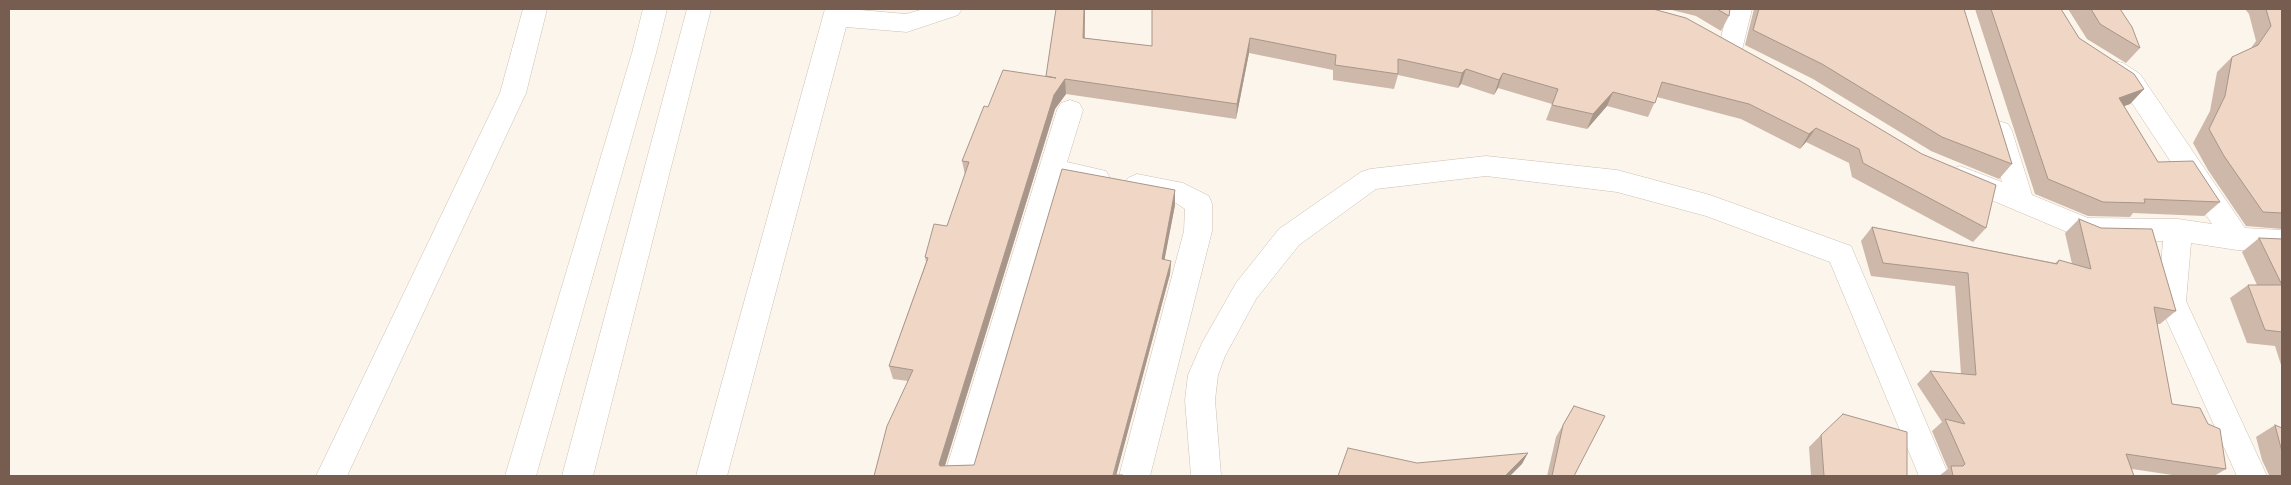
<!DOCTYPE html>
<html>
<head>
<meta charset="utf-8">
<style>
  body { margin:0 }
  #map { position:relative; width:2291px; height:485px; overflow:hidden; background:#fcf5ec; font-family:Quicksand,sans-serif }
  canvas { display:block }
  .frame { position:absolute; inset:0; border:10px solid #765d4f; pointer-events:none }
</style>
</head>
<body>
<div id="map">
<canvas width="2291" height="485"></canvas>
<div class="frame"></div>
</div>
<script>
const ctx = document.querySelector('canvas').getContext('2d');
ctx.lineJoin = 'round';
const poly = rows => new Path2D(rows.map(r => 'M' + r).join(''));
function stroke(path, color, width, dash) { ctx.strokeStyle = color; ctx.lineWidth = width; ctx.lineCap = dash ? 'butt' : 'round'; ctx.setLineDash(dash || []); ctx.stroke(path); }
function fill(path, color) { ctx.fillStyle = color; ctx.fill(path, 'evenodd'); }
const street = poly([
  [523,9,547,9,526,93,347,476,316,476,500,93,523,9],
  [825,9,849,9,906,14,924,9,962,9,958,15,907,32,846,27,727,476,696,476,825,9],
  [1728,9,1752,9,1742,50,1739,56,1730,59,1721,56,1718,50,1728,9],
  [2114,61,2123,63,2140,74,2245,228,2282,230,2282,252,2237,250,2191,243,2186,301,2267,476,2237,476,2158,301,2163,241,2086,240,1951,183,1947,176,1951,169,1960,166,2002,182,1986,131,1990,124,1999,121,2008,124,2012,131,2032,195,2088,218,2178,219,2212,224,2122,88,2105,77,2102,70,2105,63,2114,61],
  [1070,100,1079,103,1083,110,1067,162,1106,171,1110,178,1106,185,1097,188,1062,181,975,476,944,476,1057,110,1061,103,1070,100],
  [1486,156,1617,170,1710,195,1851,246,1949,476,1919,476,1830,262,1706,216,1617,192,1486,176,1376,189,1299,245,1256,299,1225,356,1218,375,1215,400,1221,476,1191,476,1185,400,1188,375,1202,343,1236,283,1279,229,1361,172,1370,169,1486,156],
  [1137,174,1183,183,1209,196,1212,204,1212,231,1150,476,1119,476,1184,231,1185,209,1176,203,1128,192,1124,185,1128,178,1137,174]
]);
const secondary = poly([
  [643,9,667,9,656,53,536,476,505,476,632,53,643,9],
  [687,9,711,9,593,476,562,476,687,9]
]);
stroke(street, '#cebeb1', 1);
stroke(secondary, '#d3c0b1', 1);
fill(street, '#fff');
fill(secondary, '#fff');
fill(poly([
  [1056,9,1085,9,1085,38,1152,46,1152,9,1653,9,1986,228,1973,242,1852,177,1849,163,1806,142,1800,149,1741,119,1657,97,1648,117,1607,106,1587,129,1546,120,1552,104,1498,88,1494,95,1461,84,1458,88,1398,75,1394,89,1333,80,1333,70,1249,53,1236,119,1066,94,1055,109,945,466,974,465,1175,190,1175,205,1164,260,1171,261,1170,274,1116,475,874,476,908,381,893,379,889,366,926,262,925,257,947,226,965,175,962,161,988,107,1046,76],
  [1668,9,1730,9,1729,16,1721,31,1696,16],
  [1753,9,1964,9,2012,164,1999,179,1931,151,1813,79,1745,45,1754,9],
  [1975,9,2061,9,2079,38,2144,89,2130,104,2124,106,2158,162,2220,202,2204,216,2133,213,2130,217,2088,216,2035,194],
  [2068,9,2120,9,2140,48,2126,63,2087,39],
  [2245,9,2282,9,2282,229,2246,226,2208,170,2193,143,2210,111,2217,72,2232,57,2251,48,2256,41,2249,14],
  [2079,219,2176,311,2160,324,2157,324,2172,404,2226,469,2214,476,2179,476,2132,469,2134,476,1939,476,1948,469,1932,431,1942,422,1917,384,1930,371,1961,374,1955,286,1871,276,1861,241,1872,227,2055,263,2059,260,2072,264,2065,233],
  [2259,238,2282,239,2282,368,2275,346,2247,343,2230,298,2248,285,2257,285,2242,252],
  [1574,406,1574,476,1575,476,1547,476,1556,437],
  [2275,425,2282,428,2282,476,2268,476,2269,475,2262,460,2256,437],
  [1821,435,1907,476,1811,476,1809,447]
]), '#ceb8a9');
fill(poly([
  [1084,9,1085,9,1084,53,1083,38],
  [1250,38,1249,53,1236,119,1237,104],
  [1466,69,1461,84,1458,88,1462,73],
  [1503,73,1498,88,1494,95,1499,80],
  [1065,79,1066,94,1055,109,942,475,939,464,1054,95],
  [2144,89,2130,104,2105,113,2119,98],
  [1613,92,1607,106,1587,129,1593,114],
  [1816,128,1806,142,1800,149,1809,134],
  [1175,190,1175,205,1162,273,1162,259],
  [1171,261,1170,274,1116,476,1114,476,1116,464],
  [1528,453,1522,464,1510,476,1505,476]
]), '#a8968a');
const building = poly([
  [1056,9,1084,9,1083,38,1152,46,1152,9,1653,9,1686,18,1802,82,1922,154,1996,185,1986,228,1863,163,1859,149,1816,128,1809,134,1749,104,1662,82,1655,103,1613,92,1593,114,1552,105,1558,89,1503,73,1499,80,1466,69,1462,73,1398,59,1398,74,1335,65,1336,55,1250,38,1237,104,1065,79,1054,95,939,464,940,466,974,465,1062,169,1175,190,1162,259,1171,261,1116,464,1113,475,1123,475,1122,476,874,476,887,426,913,370,889,366,928,258,925,257,934,224,947,226,969,162,962,161,984,106,988,107,1003,70,1056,78,1046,76,1056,9],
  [1717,9,1730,9,1729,16,1717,9],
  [1759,9,1964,9,2012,164,1942,137,1822,64,1753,30,1759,9],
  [1991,9,2061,9,2079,38,2134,74,2144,89,2119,98,2158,162,2193,161,2220,202,2144,199,2145,203,2103,202,2048,179,1991,9],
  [2091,9,2120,9,2132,27,2140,48,2100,24,2091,9],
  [2266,9,2282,9,2282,213,2263,212,2224,156,2209,129,2225,96,2232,57,2258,45,2271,26,2266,9],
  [2079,219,2101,228,2152,229,2176,311,2154,307,2172,404,2200,408,2208,424,2220,429,2226,469,2126,454,2134,476,1953,476,1951,466,1963,466,1965,464,1945,419,1965,424,1930,371,1976,375,1968,273,1883,263,1872,227,2057,264,2059,260,2091,269,2079,219],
  [2259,238,2282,239,2282,332,2265,330,2248,285,2282,285,2259,238],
  [1574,406,1605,416,1574,476,1575,476,1552,476,1563,425,1574,406],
  [1843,414,1907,432,1907,476,1824,476,1821,435,1843,414],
  [2275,425,2282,428,2282,451,2281,448,2275,425],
  [1348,448,1417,463,1528,453,1505,476,1338,476,1348,448]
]);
fill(building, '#f0d6c5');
stroke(building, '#a8968a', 1);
</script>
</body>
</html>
